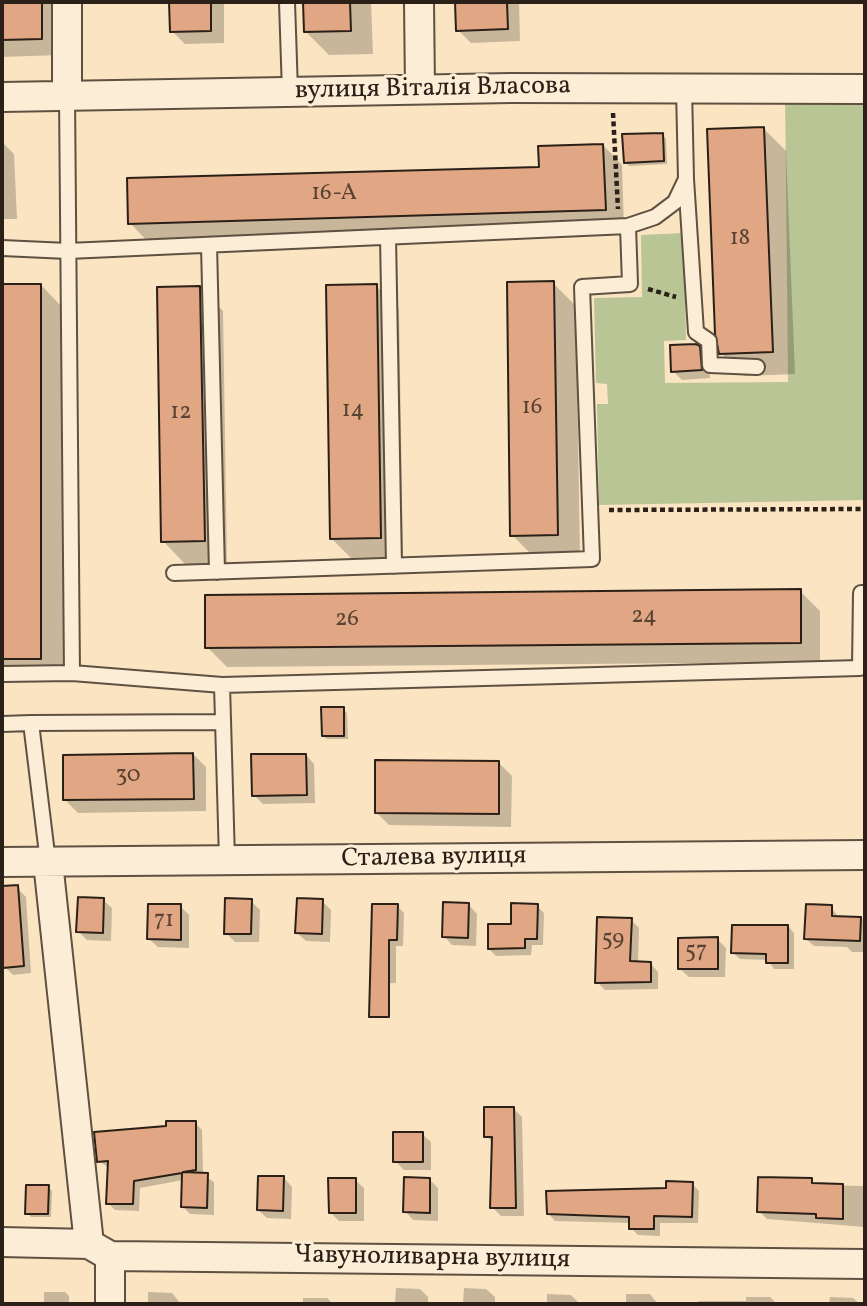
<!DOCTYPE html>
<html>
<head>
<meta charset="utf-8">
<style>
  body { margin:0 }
  #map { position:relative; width:867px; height:1306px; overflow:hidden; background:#fae4c2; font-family:Vollkorn,serif }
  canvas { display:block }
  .frame { position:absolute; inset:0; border:4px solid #2a2017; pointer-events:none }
</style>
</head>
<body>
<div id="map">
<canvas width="867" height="1306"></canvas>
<div class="frame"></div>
</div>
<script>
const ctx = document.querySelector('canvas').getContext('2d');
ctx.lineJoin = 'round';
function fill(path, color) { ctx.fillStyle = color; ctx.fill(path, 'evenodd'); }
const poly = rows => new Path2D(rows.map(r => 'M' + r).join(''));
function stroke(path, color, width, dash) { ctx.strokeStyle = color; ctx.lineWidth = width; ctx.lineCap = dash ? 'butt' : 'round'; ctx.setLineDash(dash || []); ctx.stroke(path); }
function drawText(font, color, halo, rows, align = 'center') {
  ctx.font = font + ' Vollkorn,serif'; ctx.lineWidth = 6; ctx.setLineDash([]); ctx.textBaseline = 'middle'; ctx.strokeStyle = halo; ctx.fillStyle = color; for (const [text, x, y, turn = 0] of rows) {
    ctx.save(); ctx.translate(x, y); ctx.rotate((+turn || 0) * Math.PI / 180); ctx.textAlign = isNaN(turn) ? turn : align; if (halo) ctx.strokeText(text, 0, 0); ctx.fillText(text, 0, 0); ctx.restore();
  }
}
fill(poly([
  [865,89,865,500,599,505,597,404,608,404,607,384,596,383,594,298,642,297,641,235,684,233,686,340,664,341,665,383,788,382,785,90]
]), '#bac596');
fill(poly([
  [2,2,58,2,59,55,2,57],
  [171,2,224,2,224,43,185,44,172,31],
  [305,2,371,2,373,54,329,55,306,32],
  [457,2,519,2,520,41,471,43,458,30],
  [763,128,786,151,795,374,744,376,721,353],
  [662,135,666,139,667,164,629,166,625,162],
  [2,142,14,154,17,219,2,219],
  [603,145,622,165,624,228,149,243,130,223,541,169],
  [553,283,576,306,580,558,535,558,512,535],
  [2,285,41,285,63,308,63,681,18,681,2,664],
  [376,286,399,309,403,561,354,561,331,538],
  [200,288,223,311,227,564,185,564,163,541],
  [699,348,708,357,710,378,682,380,673,371],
  [800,591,820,611,820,662,227,667,207,647],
  [343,709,347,713,348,739,327,739,323,736],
  [2,751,4,752,4,817,2,817],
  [193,754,206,767,206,811,78,813,65,800],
  [306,755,314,764,315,803,263,804,254,795],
  [499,763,512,776,511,827,389,825,376,812],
  [18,889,26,897,31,973,13,975,5,967,2,948,2,890],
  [103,900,112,908,111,941,87,940,78,931],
  [251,901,260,910,259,942,235,942,226,933],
  [322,901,331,910,330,942,306,941,297,933],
  [469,905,477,914,476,946,452,945,444,936],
  [180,906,189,915,189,948,158,947,149,939],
  [397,906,404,913,403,946,396,946,396,983,378,984],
  [537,906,544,913,543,945,532,945,531,955,496,956,489,949],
  [831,907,839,918,865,919,865,952,852,952,847,947,814,946,806,939],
  [631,920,639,928,638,963,650,963,658,972,658,989,605,990,597,982],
  [788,926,794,933,794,969,774,969,768,960,740,959,733,953],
  [717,939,726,948,725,977,689,977,680,969],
  [513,1108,522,1117,524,1216,501,1216,492,1207,494,1144,486,1136],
  [195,1123,202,1130,203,1175,214,1182,214,1215,190,1214,183,1207,183,1180,140,1188,139,1211,115,1210,108,1203,109,1168,99,1161,168,1128],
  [422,1134,431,1142,431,1170,404,1170,395,1161],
  [284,1178,292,1187,291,1219,267,1218,258,1210],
  [355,1180,364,1188,364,1221,339,1221,330,1212],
  [430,1180,438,1188,438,1221,413,1220,405,1211],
  [811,1180,816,1185,865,1186,865,1227,767,1219,759,1211],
  [692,1184,699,1191,698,1223,660,1223,660,1236,638,1235,631,1228,631,1223,555,1221,548,1213],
  [48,1187,52,1191,51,1217,31,1217,27,1213],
  [396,1288,420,1289,428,1297,428,1304,395,1304],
  [464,1288,486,1289,495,1297,495,1304,463,1304],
  [44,1292,65,1292,69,1296,69,1304,44,1304],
  [148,1292,172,1293,181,1304,148,1304],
  [547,1294,571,1295,580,1304,547,1304],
  [626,1294,650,1294,658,1304,626,1304],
  [746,1297,770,1297,777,1304,698,1304,698,1301,746,1301],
  [830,1297,853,1298,860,1304,829,1304],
  [303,1298,327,1298,333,1304,303,1304]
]), '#0003');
const building = poly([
  [2,2,42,2,42,39,2,40,2,2],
  [169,2,211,2,211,31,170,32,169,2],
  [303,2,350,2,351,31,304,32,303,2],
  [455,2,507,2,508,29,456,31,455,2],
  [764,127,773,352,719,354,715,334,707,129,764,127],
  [663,133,664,161,624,163,622,134,663,133],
  [603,144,606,210,128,224,127,178,539,167,538,146,603,144],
  [554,281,558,535,510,536,507,282,554,281],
  [2,284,41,284,41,659,2,659,2,284],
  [377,284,381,538,330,539,326,285,377,284],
  [200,286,205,541,161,542,157,287,200,286],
  [696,344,700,346,702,370,671,372,670,345,696,344],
  [801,589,801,643,205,648,205,595,801,589],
  [321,707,344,707,344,736,322,736,321,707],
  [193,753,194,799,63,800,63,755,193,753],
  [251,754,306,754,307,795,252,796,251,754],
  [375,760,499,761,499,814,375,813,375,760],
  [18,885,24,966,3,968,2,886,18,885],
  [78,897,104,898,103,933,76,932,78,897],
  [225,898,252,899,251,934,224,934,225,898],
  [297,898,323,899,322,934,295,933,297,898],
  [443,902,469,903,468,938,442,937,443,902],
  [511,903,538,904,537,939,525,939,525,948,488,949,488,924,511,924,511,903],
  [148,904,181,904,181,940,147,939,148,904],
  [372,904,398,904,397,940,389,940,389,1017,369,1017,372,904],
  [806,904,832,905,832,916,861,917,860,941,804,939,806,904],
  [597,917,632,918,630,961,651,962,651,982,595,983,597,917],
  [732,925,788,925,788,963,766,963,766,954,731,953,732,925],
  [718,937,718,969,678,969,678,938,718,937],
  [484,1107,514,1107,516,1208,490,1208,492,1137,484,1137,484,1107],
  [166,1121,196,1121,196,1170,183,1172,208,1173,207,1208,181,1207,182,1173,134,1181,133,1204,106,1204,108,1161,97,1162,94,1132,166,1126,166,1121],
  [393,1132,423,1132,423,1162,393,1162,393,1132],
  [258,1176,284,1176,283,1211,257,1210,258,1176],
  [404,1177,430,1178,430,1213,403,1212,404,1177],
  [758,1177,812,1178,812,1183,843,1184,843,1219,816,1218,816,1214,757,1212,758,1177],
  [328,1178,356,1178,356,1213,329,1213,328,1178],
  [666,1181,693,1182,692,1217,654,1216,654,1229,629,1229,629,1217,547,1214,546,1191,666,1188,666,1181],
  [26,1185,49,1185,48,1214,25,1214,26,1185]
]);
fill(building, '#e1a684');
stroke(building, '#2a2017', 2);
const lane = poly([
  [287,2,290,92],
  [67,96,72,673,222,685,227,860],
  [686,179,696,332,709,341,710,365,757,367],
  [628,226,655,217,675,202,686,179,684,88],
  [388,237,394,566],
  [209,245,217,572],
  [2,248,68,251,628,226,630,284,582,287,592,559,174,573],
  [2,674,72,673],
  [222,685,860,668,861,593,865,593],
  [31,723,223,722],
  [2,724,31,723,48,862]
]);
const street = poly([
  [67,2,67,96],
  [419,2,420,89],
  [2,97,511,88,865,89],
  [2,862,865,855],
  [48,862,89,1244],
  [2,1242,89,1244,110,1256,865,1264],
  [110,1304,110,1256]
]);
stroke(lane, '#5e5142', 18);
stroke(street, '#5e5142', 32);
stroke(poly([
  [613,113,618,209],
  [648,289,676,297],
  [609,510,865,509]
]), '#2a2017', 4.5, [5, 3.5]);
stroke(lane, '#fcedd7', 14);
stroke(street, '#fcedd7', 28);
drawText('23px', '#584232', null, [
  ["16-А",334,195],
  ["18",740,240],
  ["16",532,409],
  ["14",353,412],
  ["12",181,414],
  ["24",644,618],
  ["26",347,621],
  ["30",128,777],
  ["71",164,922],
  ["59",613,941],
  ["57",696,953]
]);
drawText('26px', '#2a2017', '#fcedd7', [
  ["вулиця Віталія Власова",433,90,-1],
  ["Сталева вулиця",434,859,-1],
  ["Чавуноливарна вулиця",432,1259,1]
]);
</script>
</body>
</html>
